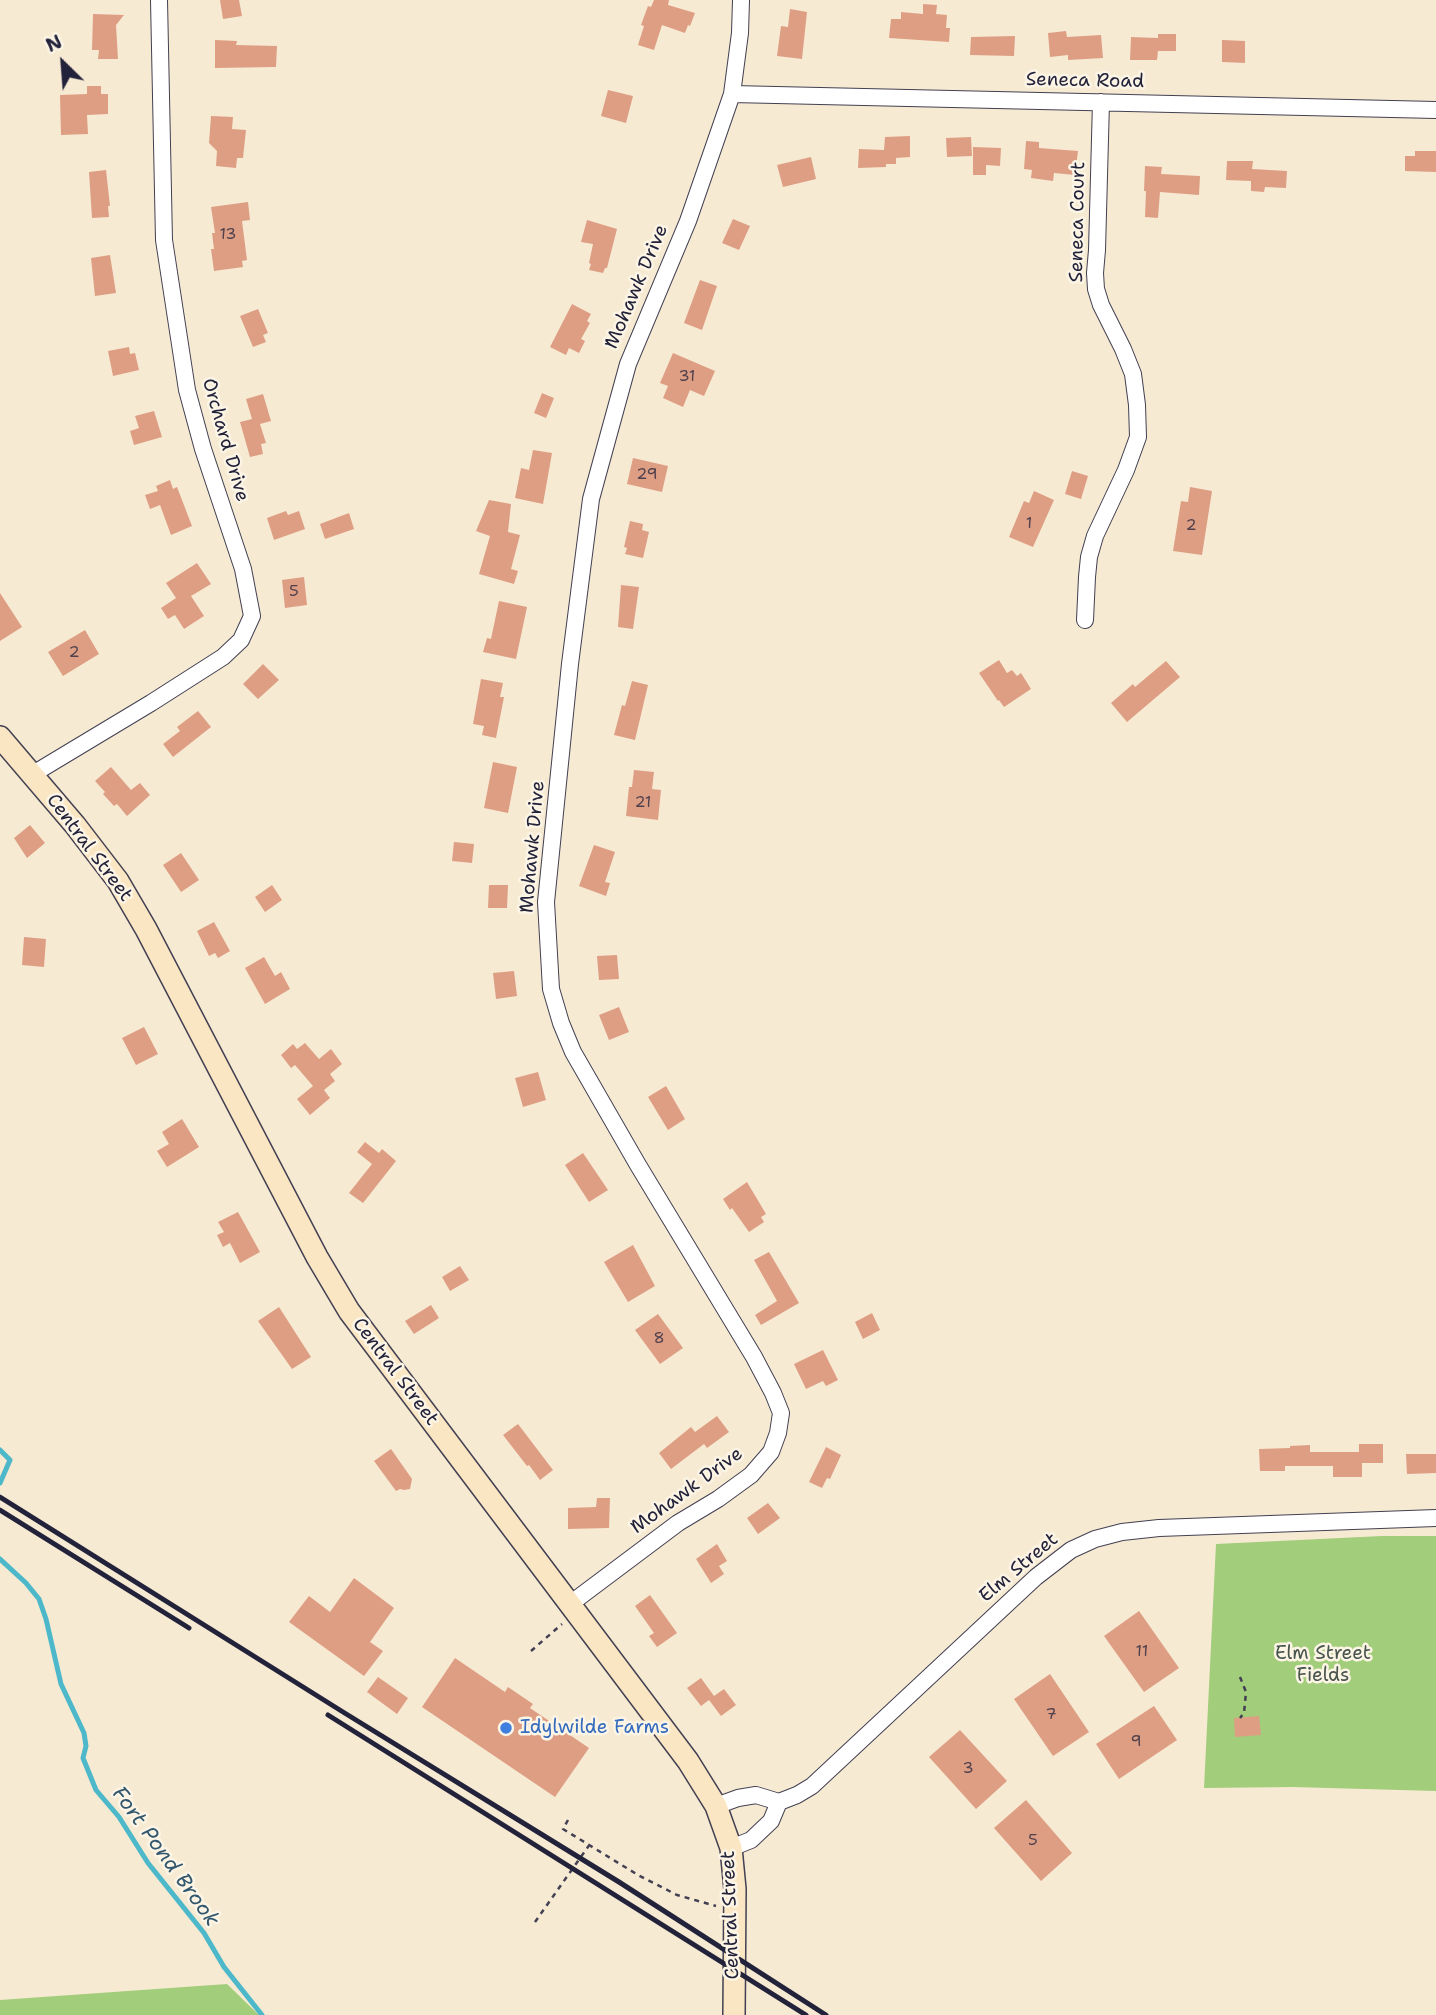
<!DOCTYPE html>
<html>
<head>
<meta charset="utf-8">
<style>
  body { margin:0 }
  #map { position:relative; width:1436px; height:2015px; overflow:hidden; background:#f7ead3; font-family:"Shantell Sans",sans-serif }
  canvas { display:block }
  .north { position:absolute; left:28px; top:28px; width:70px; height:70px; -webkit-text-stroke:5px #fcf5e5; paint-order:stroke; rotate:335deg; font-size:19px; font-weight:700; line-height:28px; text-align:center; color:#22223b }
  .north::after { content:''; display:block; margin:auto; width:24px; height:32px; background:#22223b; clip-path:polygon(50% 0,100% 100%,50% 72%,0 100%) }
</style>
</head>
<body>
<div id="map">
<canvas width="1436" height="2015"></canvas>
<div class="north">N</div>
</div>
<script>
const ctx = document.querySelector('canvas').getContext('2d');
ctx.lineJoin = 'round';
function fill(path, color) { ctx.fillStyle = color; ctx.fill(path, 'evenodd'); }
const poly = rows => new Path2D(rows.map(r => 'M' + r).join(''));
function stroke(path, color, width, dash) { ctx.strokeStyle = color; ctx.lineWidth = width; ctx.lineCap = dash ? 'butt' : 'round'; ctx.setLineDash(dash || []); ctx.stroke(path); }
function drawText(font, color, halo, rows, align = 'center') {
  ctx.font = font + ' "Shantell Sans",sans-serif'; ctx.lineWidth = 5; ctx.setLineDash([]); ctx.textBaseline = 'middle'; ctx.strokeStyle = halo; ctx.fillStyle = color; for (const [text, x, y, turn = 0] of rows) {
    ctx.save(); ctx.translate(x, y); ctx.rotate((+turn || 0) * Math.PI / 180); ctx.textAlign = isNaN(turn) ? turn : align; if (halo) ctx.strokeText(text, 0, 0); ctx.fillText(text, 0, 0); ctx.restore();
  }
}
fill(poly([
  [1382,1536,1436,1536,1436,1791,1293,1787,1204,1788,1216,1544],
  [227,1984,259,2015,0,2015,0,2000]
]), '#a2cd7a');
stroke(poly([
  [0,1450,10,1460,0,1483],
  [0,1559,26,1583,39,1599,46,1619,61,1684,84,1733,86,1746,83,1758,96,1790,119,1817,148,1863,204,1933,224,1967,262,2015]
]), '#4db8c9', 5);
fill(poly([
  [220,0,239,0,242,16,223,19],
  [654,0,669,0,668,5,695,13,690,26,688,25,685,33,662,25,654,50,638,45,644,26,641,25,648,6,651,7],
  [923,4,937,5,936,14,947,15,946,28,950,28,949,42,889,38,891,19,901,19,901,12,923,14],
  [790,9,807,12,802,59,777,56,781,26,788,27],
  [93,14,124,15,116,25,118,59,98,59,99,50,92,50],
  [1066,31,1067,37,1101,35,1103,58,1068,60,1068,55,1050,57,1048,33],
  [1158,34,1176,34,1176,51,1158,51,1157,60,1130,60,1131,37,1158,38],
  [1015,36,1014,56,970,55,971,37],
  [215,40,237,41,236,45,277,46,276,67,215,68],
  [1222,40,1245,41,1245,63,1222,62],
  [87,86,101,86,101,94,108,94,108,114,87,115,88,134,61,135,60,95,87,94],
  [608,90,633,96,626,123,601,116],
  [211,116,233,117,232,129,246,130,243,158,237,158,236,168,216,166,217,151,209,143],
  [910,136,910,157,896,158,896,164,886,164,886,167,858,168,859,149,884,150,885,137],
  [971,137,972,156,947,157,946,138],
  [1026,141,1039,142,1039,148,1078,151,1075,175,1054,173,1053,181,1031,178,1032,170,1024,169],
  [973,147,1001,148,1000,166,986,165,986,175,973,175],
  [1415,151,1436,151,1436,172,1405,171,1405,156,1415,156],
  [811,157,816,179,783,187,777,165],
  [1227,161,1253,161,1252,169,1287,171,1286,188,1265,187,1264,192,1251,191,1251,181,1226,180],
  [1145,166,1162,167,1161,174,1200,176,1199,195,1160,192,1158,218,1145,217,1146,191,1144,191],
  [106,170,110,206,108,206,109,217,92,218,89,172],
  [248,202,250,220,242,221,247,260,242,261,243,267,214,271,211,249,214,249,212,233,215,233,211,207],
  [733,219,750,226,739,250,722,243],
  [587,220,617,229,607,268,605,268,603,273,589,270,591,264,589,263,593,244,581,242],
  [110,255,116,293,95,296,91,258],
  [700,280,717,286,702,330,684,323],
  [572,304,591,314,587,321,590,323,581,339,585,341,579,353,569,348,566,355,550,347],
  [258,309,268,333,263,335,266,342,253,347,240,316],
  [129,347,130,354,135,353,139,370,113,376,108,351],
  [673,353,715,371,704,396,690,390,683,407,663,398,668,386,660,383],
  [542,393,554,398,546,418,534,413],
  [263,394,271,421,260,424,266,443,261,444,263,454,250,457,240,422,252,419,246,399],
  [154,411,162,437,134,445,130,431,139,428,135,416],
  [533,450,552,453,543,504,515,498,521,468,529,470],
  [633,458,668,466,662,492,627,484],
  [1072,471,1088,476,1081,499,1065,494],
  [170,480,173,489,177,487,192,526,171,535,160,505,150,509,145,495,158,491,156,486],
  [1190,487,1212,491,1202,555,1173,551,1181,501,1188,502],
  [1034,491,1054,500,1033,547,1009,537,1024,501,1029,503],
  [489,500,511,504,508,532,520,535,511,569,518,571,514,584,479,574,490,536,476,531],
  [286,511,288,515,299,511,305,529,274,540,267,518],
  [349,513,354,529,325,539,320,524],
  [630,521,643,524,642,530,649,532,643,558,625,554,627,548,624,547],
  [197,563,211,584,191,596,204,616,184,629,175,615,168,619,161,608,176,598,166,583],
  [304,577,307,605,285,608,282,580],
  [621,585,639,587,633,629,618,627],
  [0,593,22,627,0,641],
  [499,601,527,607,516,659,483,652,487,638,491,639],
  [85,630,99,654,63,676,48,652],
  [999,660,1007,673,1012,670,1017,676,1021,673,1031,689,1004,707,999,700,998,701,979,673],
  [1166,661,1180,677,1127,722,1111,703,1133,684,1135,687],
  [263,664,279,680,258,699,243,684],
  [481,679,503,683,500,697,504,697,496,738,482,735,484,726,473,724],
  [632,681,648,685,635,740,614,735,622,705,625,706],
  [198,711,211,727,173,757,163,744,180,731,177,727],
  [493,762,517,767,508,813,484,808],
  [111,767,131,790,140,783,150,795,127,816,117,804,114,806,103,794,105,792,95,781],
  [634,770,654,772,652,789,661,790,658,820,626,816,629,787,632,787],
  [30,825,45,843,27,858,14,838],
  [454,842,474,844,472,863,452,861],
  [594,845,615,852,605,882,610,883,606,896,579,886],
  [181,853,199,880,181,892,163,865],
  [272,885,282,900,265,912,255,897],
  [489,885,508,885,507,908,488,908],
  [214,922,230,951,218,958,215,953,209,956,197,931],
  [24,937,46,939,44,967,22,965],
  [617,955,619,979,599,980,597,956],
  [264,957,275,976,281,972,290,989,265,1004,245,968],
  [514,971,517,996,496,999,493,973],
  [619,1007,629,1032,609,1040,599,1015],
  [144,1027,158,1054,136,1065,122,1038],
  [305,1043,319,1059,331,1049,342,1064,330,1074,335,1081,324,1090,330,1098,310,1115,297,1099,313,1086,295,1065,291,1068,281,1055,293,1044,297,1049],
  [538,1072,546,1100,523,1107,515,1078],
  [666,1086,685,1119,668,1130,648,1097],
  [182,1119,199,1147,167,1167,157,1151,169,1144,162,1132],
  [365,1142,379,1153,382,1149,396,1161,363,1203,349,1193,372,1164,357,1152],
  [583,1153,608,1190,589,1202,565,1165],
  [747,1182,766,1214,761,1217,764,1222,749,1232,732,1208,730,1210,723,1199],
  [238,1212,260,1252,240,1263,230,1243,223,1247,217,1235,224,1232,218,1222],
  [633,1245,655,1286,628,1302,604,1262],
  [769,1252,799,1303,761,1325,755,1315,777,1301,754,1260],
  [460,1266,469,1280,450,1291,442,1277],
  [431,1305,439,1318,414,1334,405,1321],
  [279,1307,311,1357,292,1369,258,1321],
  [872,1313,880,1330,863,1339,855,1322],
  [658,1314,683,1348,660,1364,635,1330],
  [823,1350,838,1380,826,1386,823,1381,806,1389,794,1364],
  [717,1416,729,1432,707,1448,704,1444,671,1469,659,1453,691,1427,695,1432],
  [518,1424,553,1470,540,1480,529,1465,527,1466,503,1435],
  [1359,1444,1383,1444,1383,1463,1362,1463,1362,1477,1333,1477,1333,1466,1285,1466,1285,1471,1260,1471,1259,1449,1290,1448,1290,1446,1310,1445,1310,1452,1359,1452],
  [826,1447,841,1455,830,1479,827,1478,822,1488,809,1482],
  [391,1449,412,1479,410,1489,404,1490,400,1489,396,1491,374,1461],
  [1406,1454,1436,1454,1436,1473,1407,1474],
  [597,1498,610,1498,609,1528,568,1529,568,1508,596,1507],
  [768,1503,780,1518,758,1534,747,1518],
  [717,1544,727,1561,719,1566,724,1574,711,1583,696,1559],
  [354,1578,394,1608,370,1642,383,1651,364,1676,289,1622,309,1596,330,1612],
  [650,1595,677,1633,657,1647,649,1636,654,1633,635,1606],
  [1139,1611,1179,1668,1144,1692,1104,1636],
  [455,1658,505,1692,508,1687,533,1704,530,1708,589,1748,555,1797,422,1707],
  [1050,1674,1089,1732,1053,1756,1014,1699],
  [378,1677,408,1698,397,1714,367,1692],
  [701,1678,714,1696,724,1689,736,1705,721,1716,709,1700,701,1706,687,1688],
  [1154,1706,1177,1740,1119,1779,1096,1744],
  [1259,1716,1261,1735,1235,1737,1234,1718],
  [960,1730,1007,1781,976,1809,929,1757],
  [1026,1800,1072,1853,1041,1881,994,1828]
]), '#de9e84');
const street = poly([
  [732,94,1436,110],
  [1085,620,1087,577,1089,557,1095,536,1126,470,1138,437,1137,405,1133,374,1123,349,1101,305,1096,289,1095,273,1097,250,1101,102],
  [33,774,151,703,223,657,241,640,252,616,243,569,203,449,187,390,164,240,159,0],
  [570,1604,678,1523,718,1499,751,1475,771,1452,778,1433,781,1413,773,1393,754,1357,638,1165,573,1052,561,1023,551,989,546,902,570,664,591,499,628,364,688,221,732,94,740,33,741,0],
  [716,1806,738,1798,756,1795,779,1802,797,1795,812,1786,1036,1577,1071,1550,1095,1539,1122,1532,1159,1528,1436,1518],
  [731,1848,751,1840,771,1821,779,1802]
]);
const secondary = poly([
  [0,737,75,825,118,881,146,929,317,1257,349,1311,688,1761,716,1806,731,1848,735,1889,734,2015]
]);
stroke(street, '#424052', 18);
stroke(secondary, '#424052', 24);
stroke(poly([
  [531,1651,562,1624],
  [1240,1677,1246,1692,1244,1713,1240,1718],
  [568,1820,563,1829,638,1875,677,1895,716,1906],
  [535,1922,590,1844]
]), '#424052', 2.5, [5, 5]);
stroke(street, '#fff', 16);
stroke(secondary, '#fbe6c3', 21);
stroke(poly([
  [0,1497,343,1712,619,1882,826,2015],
  [0,1510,189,1628],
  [328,1715,806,2015]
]), '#22223b', 5);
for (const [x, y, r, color] of [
  [506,1728,7,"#3f7fe0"]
]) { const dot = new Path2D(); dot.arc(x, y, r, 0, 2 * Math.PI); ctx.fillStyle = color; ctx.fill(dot); stroke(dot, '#fcf5e5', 2.5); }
drawText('16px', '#51414d', null, [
  ["13",228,235],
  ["31",687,377],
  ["29",647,475],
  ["1",1029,524],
  ["2",1191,526],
  ["5",294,592],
  ["2",74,653],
  ["21",643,803],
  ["8",659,1339],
  ["11",1142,1652],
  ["7",1051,1715],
  ["9",1136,1742],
  ["3",968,1769],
  ["5",1033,1841]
]);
drawText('19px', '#22223b', '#fcf5e5', [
  ["Seneca Road",1085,81,1],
  ["Seneca Court",1078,222,-89],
  ["Mohawk Drive",637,287,-67],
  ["Orchard Drive",225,440,74],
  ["Mohawk Drive",533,847,-85],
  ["Central Street",89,848,53],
  ["Central Street",395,1372,53],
  ["Mohawk Drive",687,1491,-36],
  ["Elm Street",1019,1568,-40],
  ["Central Street",731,1915,-92]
]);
drawText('19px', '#48554e', '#fcf5e5', [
  ["Elm Street",1323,1654],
  ["Fields",1323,1676]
]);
drawText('19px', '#366cbe', '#fcf5e5', [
  ["Idylwilde Farms",520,1728]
], 'left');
drawText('italic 21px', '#31566d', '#fcf5e5', [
  ["Fort Pond Brook",165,1857,54]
]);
</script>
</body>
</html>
